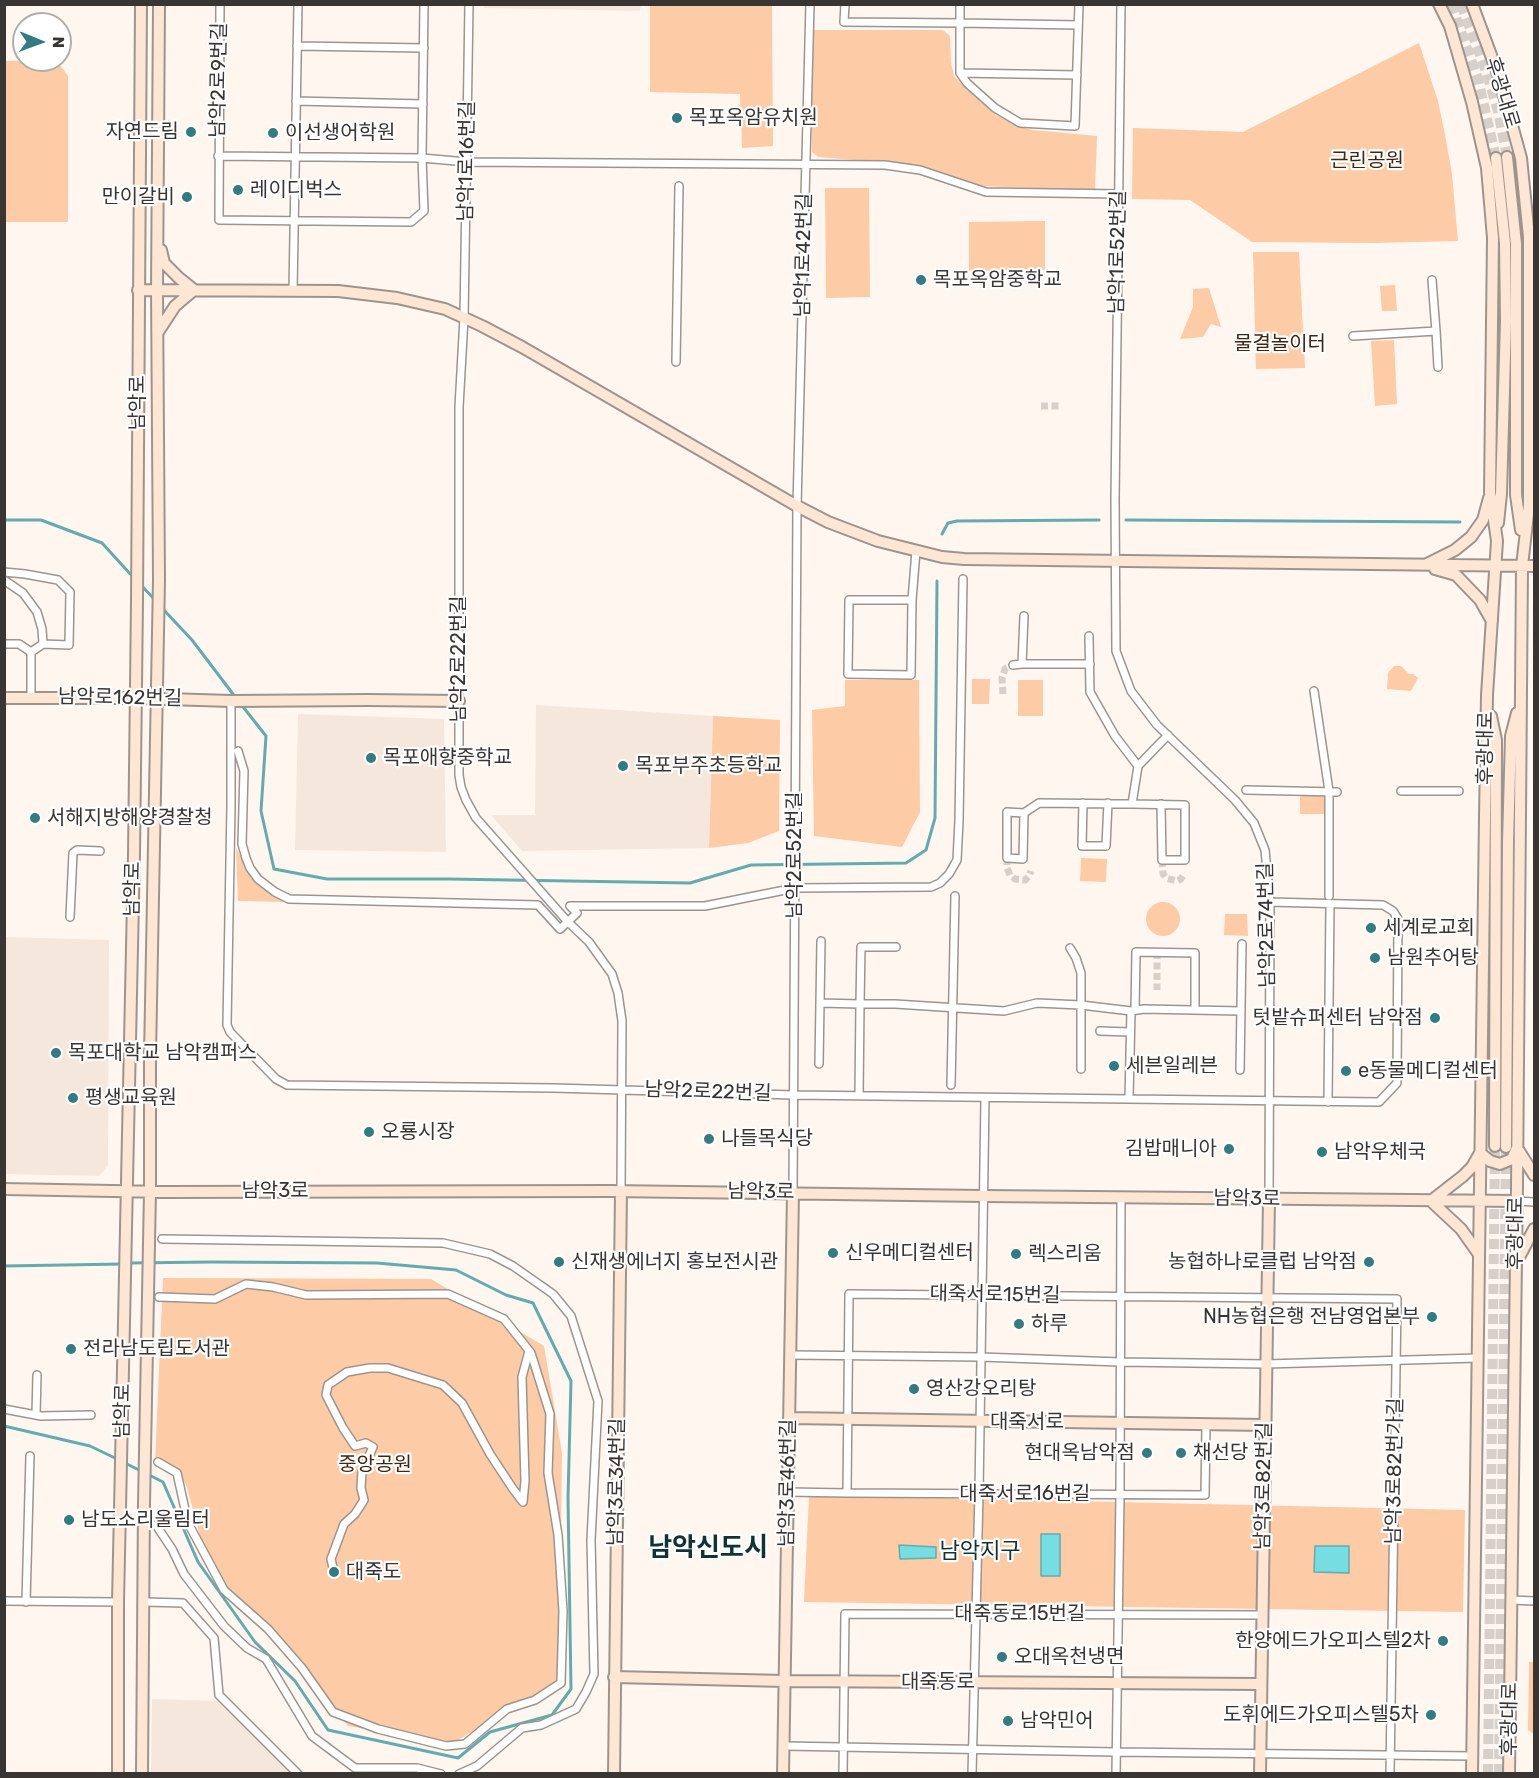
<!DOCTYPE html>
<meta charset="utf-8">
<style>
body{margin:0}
#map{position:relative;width:1539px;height:1778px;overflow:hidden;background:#fff6f0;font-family:Rubik,sans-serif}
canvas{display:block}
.frame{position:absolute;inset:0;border:6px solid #383533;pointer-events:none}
.north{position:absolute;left:12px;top:12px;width:60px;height:60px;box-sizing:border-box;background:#fff;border:2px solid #afaead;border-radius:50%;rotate:91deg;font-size:16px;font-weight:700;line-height:24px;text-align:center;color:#383533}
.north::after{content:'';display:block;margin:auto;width:21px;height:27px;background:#327b80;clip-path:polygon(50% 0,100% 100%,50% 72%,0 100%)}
</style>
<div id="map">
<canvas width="1539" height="1778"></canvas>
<div class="frame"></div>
<div class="north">N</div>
</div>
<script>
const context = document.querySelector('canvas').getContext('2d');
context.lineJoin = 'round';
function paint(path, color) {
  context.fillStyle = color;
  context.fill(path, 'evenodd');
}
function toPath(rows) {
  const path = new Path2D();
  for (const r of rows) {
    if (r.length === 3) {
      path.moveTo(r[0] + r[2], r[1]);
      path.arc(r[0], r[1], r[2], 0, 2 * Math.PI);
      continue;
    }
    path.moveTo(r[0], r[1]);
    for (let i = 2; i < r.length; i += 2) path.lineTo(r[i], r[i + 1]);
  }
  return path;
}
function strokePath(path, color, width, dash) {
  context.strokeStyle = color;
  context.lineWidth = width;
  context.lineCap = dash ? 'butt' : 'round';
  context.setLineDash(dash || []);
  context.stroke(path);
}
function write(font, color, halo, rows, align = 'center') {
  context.font = font + ' Rubik,"Noto Sans KR",sans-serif';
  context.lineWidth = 4.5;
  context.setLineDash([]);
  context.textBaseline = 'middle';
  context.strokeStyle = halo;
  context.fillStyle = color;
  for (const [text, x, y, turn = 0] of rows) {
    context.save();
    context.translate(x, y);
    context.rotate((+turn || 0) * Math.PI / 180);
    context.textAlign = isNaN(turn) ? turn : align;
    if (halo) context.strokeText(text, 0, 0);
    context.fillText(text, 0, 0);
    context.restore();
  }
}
const built = toPath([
 [484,5,641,4,641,5,640,11,484,8],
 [536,705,713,716,709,848,522,851,491,815,535,815],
 [298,714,444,719,446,852,295,850],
 [5,937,109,940,108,1165,99,1176,5,1174],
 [152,1699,217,1701,294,1773,151,1774]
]);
const green = toPath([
 [650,5,772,5,773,146,742,148,740,94,650,92],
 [812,30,943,30,950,36,951,62,954,76,973,95,996,115,1017,126,1033,130,1097,136,1095,190,976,186,920,166,904,164,818,157,812,152],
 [1419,43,1438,101,1445,135,1452,174,1458,241,1371,243,1252,242,1190,200,1132,199,1133,128,1243,132],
 [56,60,68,76,68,222,5,222,5,61],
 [825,188,869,188,870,297,826,298],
 [1045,221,1045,270,969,271,969,222],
 [1253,252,1299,252,1305,368,1256,369],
 [1395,285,1397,311,1382,311,1380,286],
 [1209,288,1221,327,1211,324,1203,337,1180,339,1193,307,1193,289],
 [1394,340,1397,404,1375,406,1371,341],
 [1394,666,1401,666,1409,674,1413,674,1418,678,1411,691,1387,689,1388,673],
 [972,679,990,679,989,704,972,704],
 [845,680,919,680,920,812,902,847,814,836,812,710,845,706],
 [1018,680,1043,680,1043,716,1018,716],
 [713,716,780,720,779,831,748,843,709,848],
 [1305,793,1320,793,1325,797,1325,814,1300,814,1300,797],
 [236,848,253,878,267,890,289,902,238,901],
 [1081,858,1107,859,1106,882,1080,881],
 [1163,919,17],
 [1225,914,1247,914,1248,936,1224,935],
 [163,1278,431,1279,544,1346,562,1453,559,1681,451,1744,348,1726,284,1640,209,1569,186,1484,155,1463],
 [809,1495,1465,1510,1463,1612,804,1602],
 [1529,1662,1534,1662,1534,1734,1528,1730]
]);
const water = toPath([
 [1041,1534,1060,1534,1060,1576,1041,1576,1041,1534],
 [899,1545,936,1547,936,1558,900,1559,899,1545],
 [1315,1546,1349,1546,1349,1573,1314,1572,1315,1546]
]);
const stream = toPath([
 [4,520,41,520,102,543,133,577],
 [1126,520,1460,522],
 [942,534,948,523,957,521,1099,520],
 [140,584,156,601],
 [162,608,192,640,236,698],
 [240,703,266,736,261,811,274,869,327,879,449,879,690,883,751,865,906,863,926,850,935,818,937,581],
 [129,1263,211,1262,377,1263,456,1270,506,1295,533,1303,571,1381,568,1498,571,1689,552,1715,490,1732,458,1758,328,1730,295,1681,255,1642,198,1562,163,1482,147,1474],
 [4,1266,123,1264],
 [4,1426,90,1446,117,1459],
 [123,1462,141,1471]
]);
const streetTunnel = toPath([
 [1041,406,1060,406],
 [1003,694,1002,678,1005,669,1013,665],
 [1007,858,1007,868,1010,875,1015,879,1025,880,1029,876,1031,871],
 [1162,860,1163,874,1166,878,1177,881,1181,879,1184,874],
 [1157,952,1157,990]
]);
const secondaryTunnel = toPath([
 [1451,4,1478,79,1496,158],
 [1461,4,1486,71,1498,111,1507,157],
 [1488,1774,1495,1146],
 [1499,1774,1506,1147]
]);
const street = toPath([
 [220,4,219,220,411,222,424,211,422,158,424,4],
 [469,4,464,318,459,407,459,775,461,787,466,800,476,818,568,922,589,942,612,974,618,993,622,1021,621,1191],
 [845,4,844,22,960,23,960,73,967,83,995,108,1020,123,1075,126,1079,4],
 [960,4,960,23,1078,25],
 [1121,4,1115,500,1116,651,1131,691,1157,725,1235,800,1254,823,1265,850,1270,902,1269,1199],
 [297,46,424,48],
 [960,73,1077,75],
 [296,101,423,104],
 [218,156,422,158,467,162,885,165,920,170,986,192,1119,194],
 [1432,280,1436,331],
 [293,291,298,4],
 [1353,336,1436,331,1438,367],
 [676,362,679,186],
 [4,572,25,574,58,580,70,592,69,645,43,644,31,652,31,697],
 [4,580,23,593,37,612,42,629,43,644],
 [912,600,849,600,848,674,911,675,912,600,916,551],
 [1024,616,1022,664,1090,664],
 [1089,636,1090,692,1115,736,1138,766],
 [4,644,19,644,31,652],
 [1013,665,1022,664],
 [1314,691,1329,791,1329,896],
 [231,701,231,806,227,1025,230,1032,276,1079,287,1085,554,1088,794,1095,1379,1102,1397,1083,1398,919,1393,911,1383,905,1270,902],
 [238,751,244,771,242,844,246,858,250,868,258,879,275,892,289,899,538,905,560,929,577,913,570,906,705,906,795,888,931,887,940,883,949,874,957,860,959,821,963,579],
 [1246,790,1337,792],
 [1401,791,1459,791],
 [1083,803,1082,846,1106,846,1108,803],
 [1132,804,1185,805,1185,860,1162,860,1161,804],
 [1024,813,1023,859,1007,858,1007,812,1024,813,1039,803,1132,804,1138,766,1168,735],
 [70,917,73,853,77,850,100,851],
 [821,941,820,1003,860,1004,861,947,896,947],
 [1070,948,1076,958,1081,973,1081,1069],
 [1135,1010,1136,952,1195,953,1195,1009],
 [1100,1031,1130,1032],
 [819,1064,820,1003],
 [1240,1070,1242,944],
 [951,1085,955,896],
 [859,1096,860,1004,895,1004,1004,1011,1037,1003,1081,1005,1131,1011,1144,1009,1241,1011],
 [1129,1099,1131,1011],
 [1328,1102,1330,904],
 [793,1193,797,506,810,4],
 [1517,1201,1534,1202],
 [162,1239,443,1243,490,1254,513,1266,553,1294,571,1316,598,1401,591,1540,594,1674,586,1692,576,1709,541,1725,522,1728,477,1766,459,1774],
 [791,1355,981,1357,1120,1362,1266,1364,1478,1358],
 [4,1409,41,1416,91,1415],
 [36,1415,37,1375],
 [1206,1425,1205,1495,847,1493,849,1294,1397,1299,1390,1774],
 [158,1462,177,1473,188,1523,224,1590,268,1629,302,1668,333,1712,378,1729,446,1746,465,1744,507,1709,535,1700,561,1683,563,1611,558,1535,548,1473,550,1414,531,1353,504,1319,448,1294,306,1295,273,1287,246,1284,215,1299,159,1297],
 [788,1492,847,1493],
 [156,1525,172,1549,184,1574,224,1626,247,1648,266,1659,312,1736,355,1768,417,1768,441,1774],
 [334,1572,331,1559,344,1524,355,1514,364,1500,361,1488,362,1471,373,1447,366,1443,355,1446,343,1428,326,1395,328,1385,347,1372,370,1368,388,1368,443,1385,462,1403,490,1454,513,1489,523,1502,525,1481,522,1377,529,1351],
 [1512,1600,1534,1601],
 [4,1601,118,1602],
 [26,1602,30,1456],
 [145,1602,183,1603,214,1638,219,1695,298,1774],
 [784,1746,1116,1752,1472,1756],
 [843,1774,845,1614,1262,1615],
 [972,1774,979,1493,985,1098],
 [1116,1774,1120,1495,1121,1197]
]);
const secondary = toPath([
 [1439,4,1450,26,1472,102,1487,168,1493,238,1490,492,1497,541,1487,695,1485,817,1472,1774],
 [1472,4,1498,74,1521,158,1529,237,1529,505,1522,566,1517,1187,1509,1774],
 [1507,157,1516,244,1516,495,1521,530],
 [1496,158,1505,243,1506,321,1501,494,1498,523],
 [138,290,338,291,397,298,445,309,482,326,522,347,797,506,828,522,878,541,942,557,964,559,1534,566],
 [158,332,175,306,194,290,179,278,164,263,161,250],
 [1427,564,1455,550,1471,537,1483,520,1489,498],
 [1435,569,1456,575,1480,600,1492,621],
 [4,698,135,698,231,701,368,700,459,701],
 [1491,716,1496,740,1495,1146],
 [1506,1147,1508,842,1511,736,1517,713],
 [1519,1151,1534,1175],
 [4,1189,167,1192,610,1191,984,1196,1517,1201],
 [1478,1253,1461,1229,1431,1201,1463,1176,1472,1167,1480,1153,1490,1161,1500,1164,1512,1159,1517,1148],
 [1517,1261,1534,1229],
 [789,1418,1265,1425],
 [614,1677,785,1681,1261,1684],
 [118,1774,118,1602,134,854,137,601,141,4],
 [142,1774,144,1504,150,1191,150,1056,159,580,157,289,159,4],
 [614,1774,621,1191],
 [783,1774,793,1193],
 [1260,1774,1269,1199]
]);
const markers = [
 [677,118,6,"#327b80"],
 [191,132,6,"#327b80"],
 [273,133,6,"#327b80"],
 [238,190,6,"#327b80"],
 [187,197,6,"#327b80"],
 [921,280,6,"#327b80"],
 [371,758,6,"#327b80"],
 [623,766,6,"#327b80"],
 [35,818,6,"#327b80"],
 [1371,928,6,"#327b80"],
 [1375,958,6,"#327b80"],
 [1435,1018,6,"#327b80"],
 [56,1053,6,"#327b80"],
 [1114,1066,6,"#327b80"],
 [1346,1071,6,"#327b80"],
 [73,1098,6,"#327b80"],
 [369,1132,6,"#327b80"],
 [709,1139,6,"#327b80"],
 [1229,1149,6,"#327b80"],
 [1322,1152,6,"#327b80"],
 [833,1253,6,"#327b80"],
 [1016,1254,6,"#327b80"],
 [559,1262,6,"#327b80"],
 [1369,1262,6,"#327b80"],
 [1432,1317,6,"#327b80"],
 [1019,1324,6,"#327b80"],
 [71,1349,6,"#327b80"],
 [914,1389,6,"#327b80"],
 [1147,1453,6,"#327b80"],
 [1181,1453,6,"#327b80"],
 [69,1520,6,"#327b80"],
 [334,1572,6,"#327b80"],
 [1443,1641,6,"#327b80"],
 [1002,1657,6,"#327b80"],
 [1431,1715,6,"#327b80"],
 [1008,1721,6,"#327b80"]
];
const streetNames = [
 ["남악2로9번길",219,80,-89],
 ["후광대로",1502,93,73],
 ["남악1로16번길",467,161,-89],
 ["남악1로52번길",1118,252,-89],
 ["남악1로42번길",804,255,-89],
 ["남악로",138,403,-90],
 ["남악2로22번길",459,659,-90],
 ["남악로162번길",120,698,1],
 ["후광대로",1486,748,-89],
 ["남악2로52번길",795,855,-90],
 ["남악로",133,889,-89],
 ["남악2로74번길",1267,925,-91],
 ["남악2로22번길",708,1092,2],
 ["남악3로",275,1191],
 ["남악3로",761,1192,1],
 ["남악3로",1247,1199,1],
 ["후광대로",1516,1233,-89],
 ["대죽서로15번길",995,1295,1],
 ["남악로",123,1411,-89],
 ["대죽서로",1027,1422],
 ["남악3로82번가길",1395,1471,-89],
 ["남악3로34번길",617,1482,-89],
 ["남악3로46번길",788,1483,-89],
 ["남악3로82번길",1264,1486,-89],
 ["대죽서로16번길",1025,1494],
 ["대죽동로15번길",1020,1614],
 ["대죽동로",938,1682],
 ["후광대로",1510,1719,-89]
];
const poiNames = [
 ["목포옥암유치원",689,118],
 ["자연드림",179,132,"right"],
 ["이선생어학원",285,133],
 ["레이디벅스",250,190],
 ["만이갈비",175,197,"right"],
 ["목포옥암중학교",933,280],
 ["목포애향중학교",383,758],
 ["목포부주초등학교",635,766],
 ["서해지방해양경찰청",47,818],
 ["세계로교회",1383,928],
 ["남원추어탕",1387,958],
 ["텃밭슈퍼센터 남악점",1423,1018,"right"],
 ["목포대학교 남악캠퍼스",68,1053],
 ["세븐일레븐",1126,1066],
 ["e동물메디컬센터",1358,1071],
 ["평생교육원",85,1098],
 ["오룡시장",381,1132],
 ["나들목식당",721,1139],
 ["김밥매니아",1217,1149,"right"],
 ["남악우체국",1334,1152],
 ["신우메디컬센터",845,1253],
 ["렉스리움",1028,1254],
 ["신재생에너지 홍보전시관",571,1262],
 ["농협하나로클럽 남악점",1357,1262,"right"],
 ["NH농협은행 전남영업본부",1420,1317,"right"],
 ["하루",1031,1324],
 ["전라남도립도서관",83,1349],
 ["영산강오리탕",926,1389],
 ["현대옥남악점",1135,1453,"right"],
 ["채선당",1193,1453],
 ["남도소리울림터",81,1520],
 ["대죽도",346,1572],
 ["한양에드가오피스텔2차",1431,1641,"right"],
 ["오대옥천냉면",1014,1657],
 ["도휘에드가오피스텔5차",1419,1715,"right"],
 ["남악민어",1020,1721]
];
const parkNames = [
 ["근린공원",1367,161],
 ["물결놀이터",1280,344],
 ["중앙공원",375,1465]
];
const quarterNames = [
 ["남악지구",980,1552]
];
const districtNames = [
 ["남악신도시",708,1548]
];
paint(built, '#f6e7dd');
paint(green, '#fdcba5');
paint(water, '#76dde3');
strokePath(water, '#63abae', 1.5);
strokePath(stream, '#63abae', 3);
strokePath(streetTunnel, '#d7cfca', 7, [7, 3.5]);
strokePath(secondaryTunnel, '#d7cfca', 10, [10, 5]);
strokePath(street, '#9c958f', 10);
strokePath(secondary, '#9c958f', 14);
strokePath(street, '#fff', 7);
strokePath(secondary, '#fde6d3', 10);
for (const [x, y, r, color] of markers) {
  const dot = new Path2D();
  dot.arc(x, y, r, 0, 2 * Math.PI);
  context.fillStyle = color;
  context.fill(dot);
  strokePath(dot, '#fff', 2);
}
write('20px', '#383533', '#fff', streetNames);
write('20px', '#383533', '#fff', poiNames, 'left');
write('20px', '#412712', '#fff', parkNames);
write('22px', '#103335', '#fff', quarterNames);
write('bold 26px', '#103335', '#fff', districtNames);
</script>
